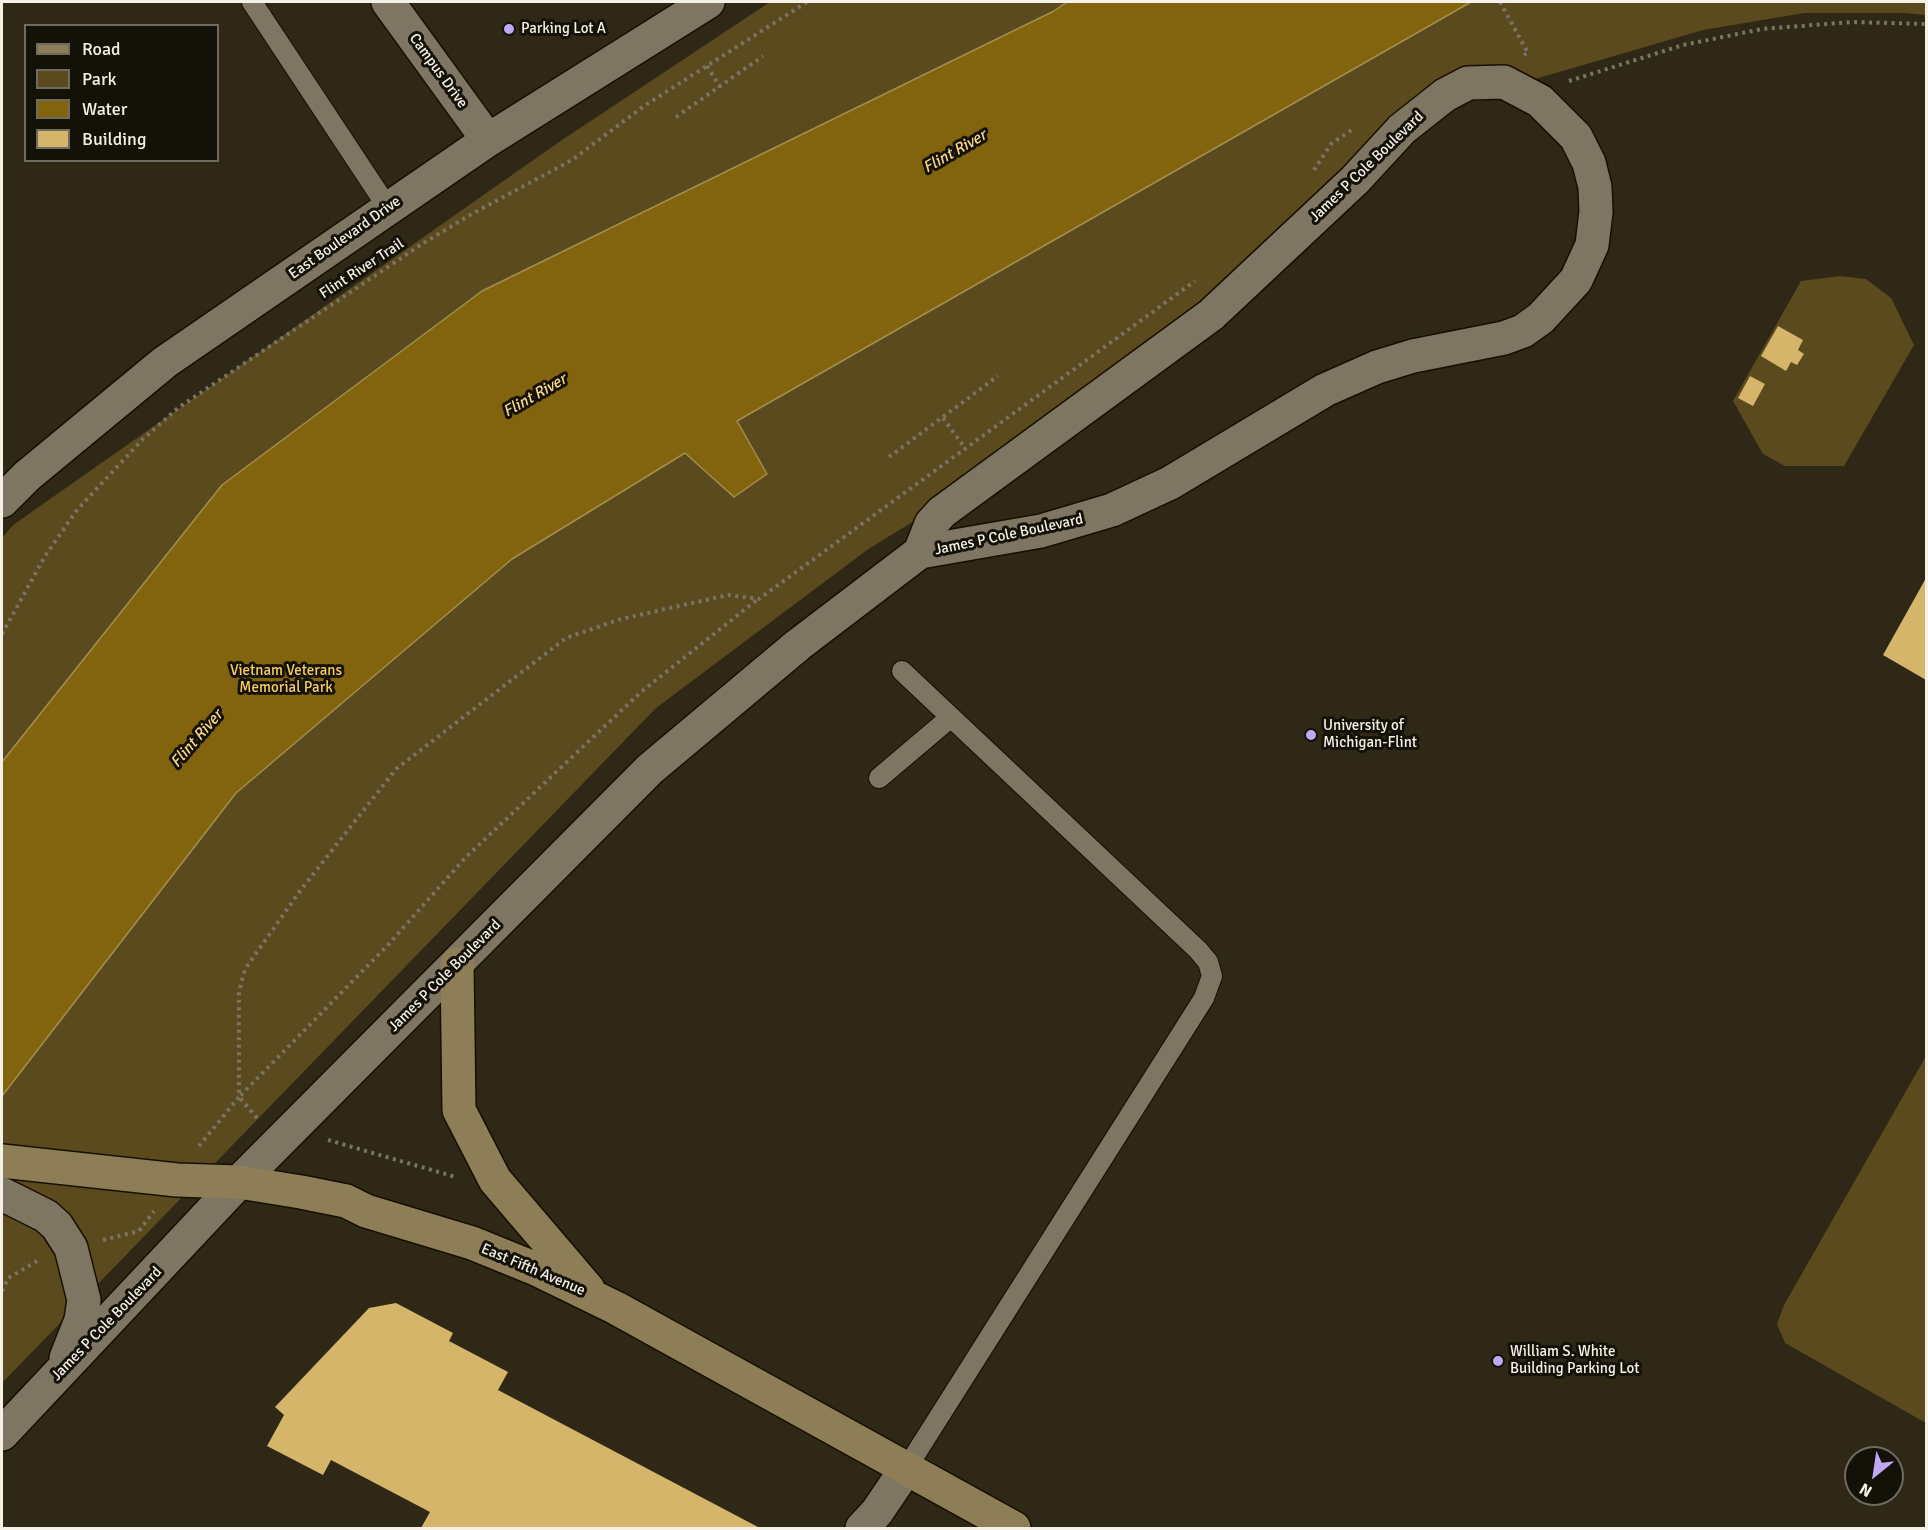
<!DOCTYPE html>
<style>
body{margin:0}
#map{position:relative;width:1928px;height:1530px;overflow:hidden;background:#2f2816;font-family:Signika,sans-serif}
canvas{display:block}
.frame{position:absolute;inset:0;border:3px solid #f6f1e6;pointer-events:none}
.legend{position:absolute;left:24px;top:24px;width:195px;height:138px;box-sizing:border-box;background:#141109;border:2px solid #6e6b61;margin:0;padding:8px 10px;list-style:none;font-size:18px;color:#f6f1e6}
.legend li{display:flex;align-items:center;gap:12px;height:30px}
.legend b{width:30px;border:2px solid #6e6b61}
.north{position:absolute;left:1844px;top:1446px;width:60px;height:60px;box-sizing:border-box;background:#141109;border:2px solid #6e6b61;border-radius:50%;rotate:210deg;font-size:16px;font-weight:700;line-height:24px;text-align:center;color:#f6f1e6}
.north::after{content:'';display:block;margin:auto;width:21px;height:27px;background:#c0a8f4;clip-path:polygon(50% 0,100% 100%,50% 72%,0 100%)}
</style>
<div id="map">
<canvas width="1928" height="1530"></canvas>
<div class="frame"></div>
<ul class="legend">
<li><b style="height:8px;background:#8d7e58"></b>Road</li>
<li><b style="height:16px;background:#5b4a1e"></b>Park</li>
<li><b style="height:16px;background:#81640d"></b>Water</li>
<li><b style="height:16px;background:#d4b569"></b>Building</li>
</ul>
<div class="north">N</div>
</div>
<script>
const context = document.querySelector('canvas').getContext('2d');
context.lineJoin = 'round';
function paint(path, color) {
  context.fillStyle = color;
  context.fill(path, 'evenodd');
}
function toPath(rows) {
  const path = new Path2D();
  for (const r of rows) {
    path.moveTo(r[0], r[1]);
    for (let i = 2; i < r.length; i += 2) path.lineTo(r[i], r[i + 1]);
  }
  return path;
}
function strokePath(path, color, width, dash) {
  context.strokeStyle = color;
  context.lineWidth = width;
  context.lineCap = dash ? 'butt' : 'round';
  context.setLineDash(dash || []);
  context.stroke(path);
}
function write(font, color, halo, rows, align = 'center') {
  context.font = font + ' Signika,sans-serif';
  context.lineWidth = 6;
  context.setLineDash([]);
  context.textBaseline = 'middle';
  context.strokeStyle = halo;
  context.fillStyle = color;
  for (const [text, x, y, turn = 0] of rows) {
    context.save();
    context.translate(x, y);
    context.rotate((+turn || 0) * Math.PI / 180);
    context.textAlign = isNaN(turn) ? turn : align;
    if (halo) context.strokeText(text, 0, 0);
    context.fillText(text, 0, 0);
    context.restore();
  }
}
const green = toPath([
 [770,2,1926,2,1926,15,1905,13,1804,13,1703,30,1477,96,1424,129,1164,366,867,550,656,708,2,1383,2,538,13,525,559,142],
 [1840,276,1866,279,1891,298,1914,345,1844,466,1785,466,1763,454,1733,401,1801,281],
 [1926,1056,1926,1423,1785,1343,1777,1324,1784,1305]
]);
const water = toPath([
 [1067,2,1471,2,737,421,767,474,734,497,685,453,512,559,236,793,2,1096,2,762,222,485,482,291,1054,11,1067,2]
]);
const building = toPath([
 [1778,326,1803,340,1798,350,1804,354,1797,365,1791,362,1786,371,1761,356],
 [1750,376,1765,384,1753,406,1738,398],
 [1926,578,1926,680,1883,655],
 [396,1303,453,1333,449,1341,508,1372,498,1390,758,1527,421,1528,430,1512,331,1460,323,1475,267,1446,284,1415,275,1407,369,1308]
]);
const path = toPath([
 [1500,2,1528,53,1524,55],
 [707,66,720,87],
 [1569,81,1683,45,1762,29,1852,22,1926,24],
 [676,117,763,56],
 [1314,170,1331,144,1353,129],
 [943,418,965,448],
 [889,457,998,376],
 [2,634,45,556,77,510,143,439,178,408,422,244,470,215,572,160,644,106,807,2],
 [257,1118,239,1097,387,946,466,857,641,692,758,599],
 [328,1140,456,1177],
 [199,1146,239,1097,239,992,245,969,300,891,396,769,566,638,621,619,728,595,759,599,1195,281],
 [103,1240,139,1231,154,1211],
 [2,1291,8,1278,39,1260]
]);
const service = toPath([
 [252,2,388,208],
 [902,671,1198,950,1208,962,1212,976,1204,998,906,1469],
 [879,778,951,717]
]);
const minor = toPath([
 [388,2,488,140],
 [2,501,27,476,165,362,488,140,708,2],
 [239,1182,650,769,798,645,920,552,1041,531,1112,510,1170,483,1325,390,1377,367,1413,356,1504,338,1523,331,1541,318,1576,280,1592,245,1596,212,1595,187,1589,163,1576,137,1540,101,1504,82,1468,83,1445,95,1402,129,1355,180,1211,315,942,512,931,524,920,552],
 [862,1528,877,1512,906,1469]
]);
const tertiary = toPath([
 [2,1194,46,1216,57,1226,71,1248,84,1300,81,1320,66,1358],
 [2,1434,239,1182]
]);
const secondary = toPath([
 [457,964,459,1110,495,1180,588,1289],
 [2,1161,177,1180,239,1182,301,1192,346,1201,366,1211,472,1243,536,1269,616,1308,1014,1528]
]);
const markers = [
 [509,29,6,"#c0a8f4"],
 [1311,735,6,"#c0a8f4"],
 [1498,1361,6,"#c0a8f4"]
];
const poiNames = [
 ["Parking Lot A",521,29],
 ["University of",1323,726],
 ["Michigan-Flint",1323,743],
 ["William S. White",1510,1352],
 ["Building Parking Lot",1510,1369]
];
const streetNames = [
 ["Campus Drive",438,71,54],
 ["James P Cole Boulevard",1367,167,-44],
 ["East Boulevard Drive",345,238,-35],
 ["Flint River Trail",362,269,-33],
 ["James P Cole Boulevard",1009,535,-12],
 ["James P Cole Boulevard",445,976,-45],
 ["East Fifth Avenue",533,1270,23],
 ["James P Cole Boulevard",107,1324,-46]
];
const parkNames = [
 ["Vietnam Veterans",286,671],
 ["Memorial Park",286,688]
];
const waterNames = [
 ["Flint River",955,152,-30],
 ["Flint River",535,396,-30],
 ["Flint River",197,739,-49]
];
paint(green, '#5b4a1e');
paint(water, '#81640d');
strokePath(water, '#a48e4e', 1.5);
paint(building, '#d4b569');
strokePath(service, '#171002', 22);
strokePath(minor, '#171002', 36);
strokePath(tertiary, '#171002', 36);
strokePath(secondary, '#171002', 36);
strokePath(path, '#7a7465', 4, [3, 4.5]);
strokePath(service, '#7e7662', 20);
strokePath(minor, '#7e7662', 33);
strokePath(tertiary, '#7e7662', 33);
strokePath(secondary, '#8d7e58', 33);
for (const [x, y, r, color] of markers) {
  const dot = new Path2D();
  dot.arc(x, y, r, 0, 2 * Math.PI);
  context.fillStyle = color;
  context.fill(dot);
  strokePath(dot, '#141109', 2);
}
write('15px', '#f6f1e6', '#141109', poiNames, 'left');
write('15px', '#f6f1e6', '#141109', streetNames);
write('15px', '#f7ce64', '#141109', parkNames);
write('italic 16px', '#fad989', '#141109', waterNames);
</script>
